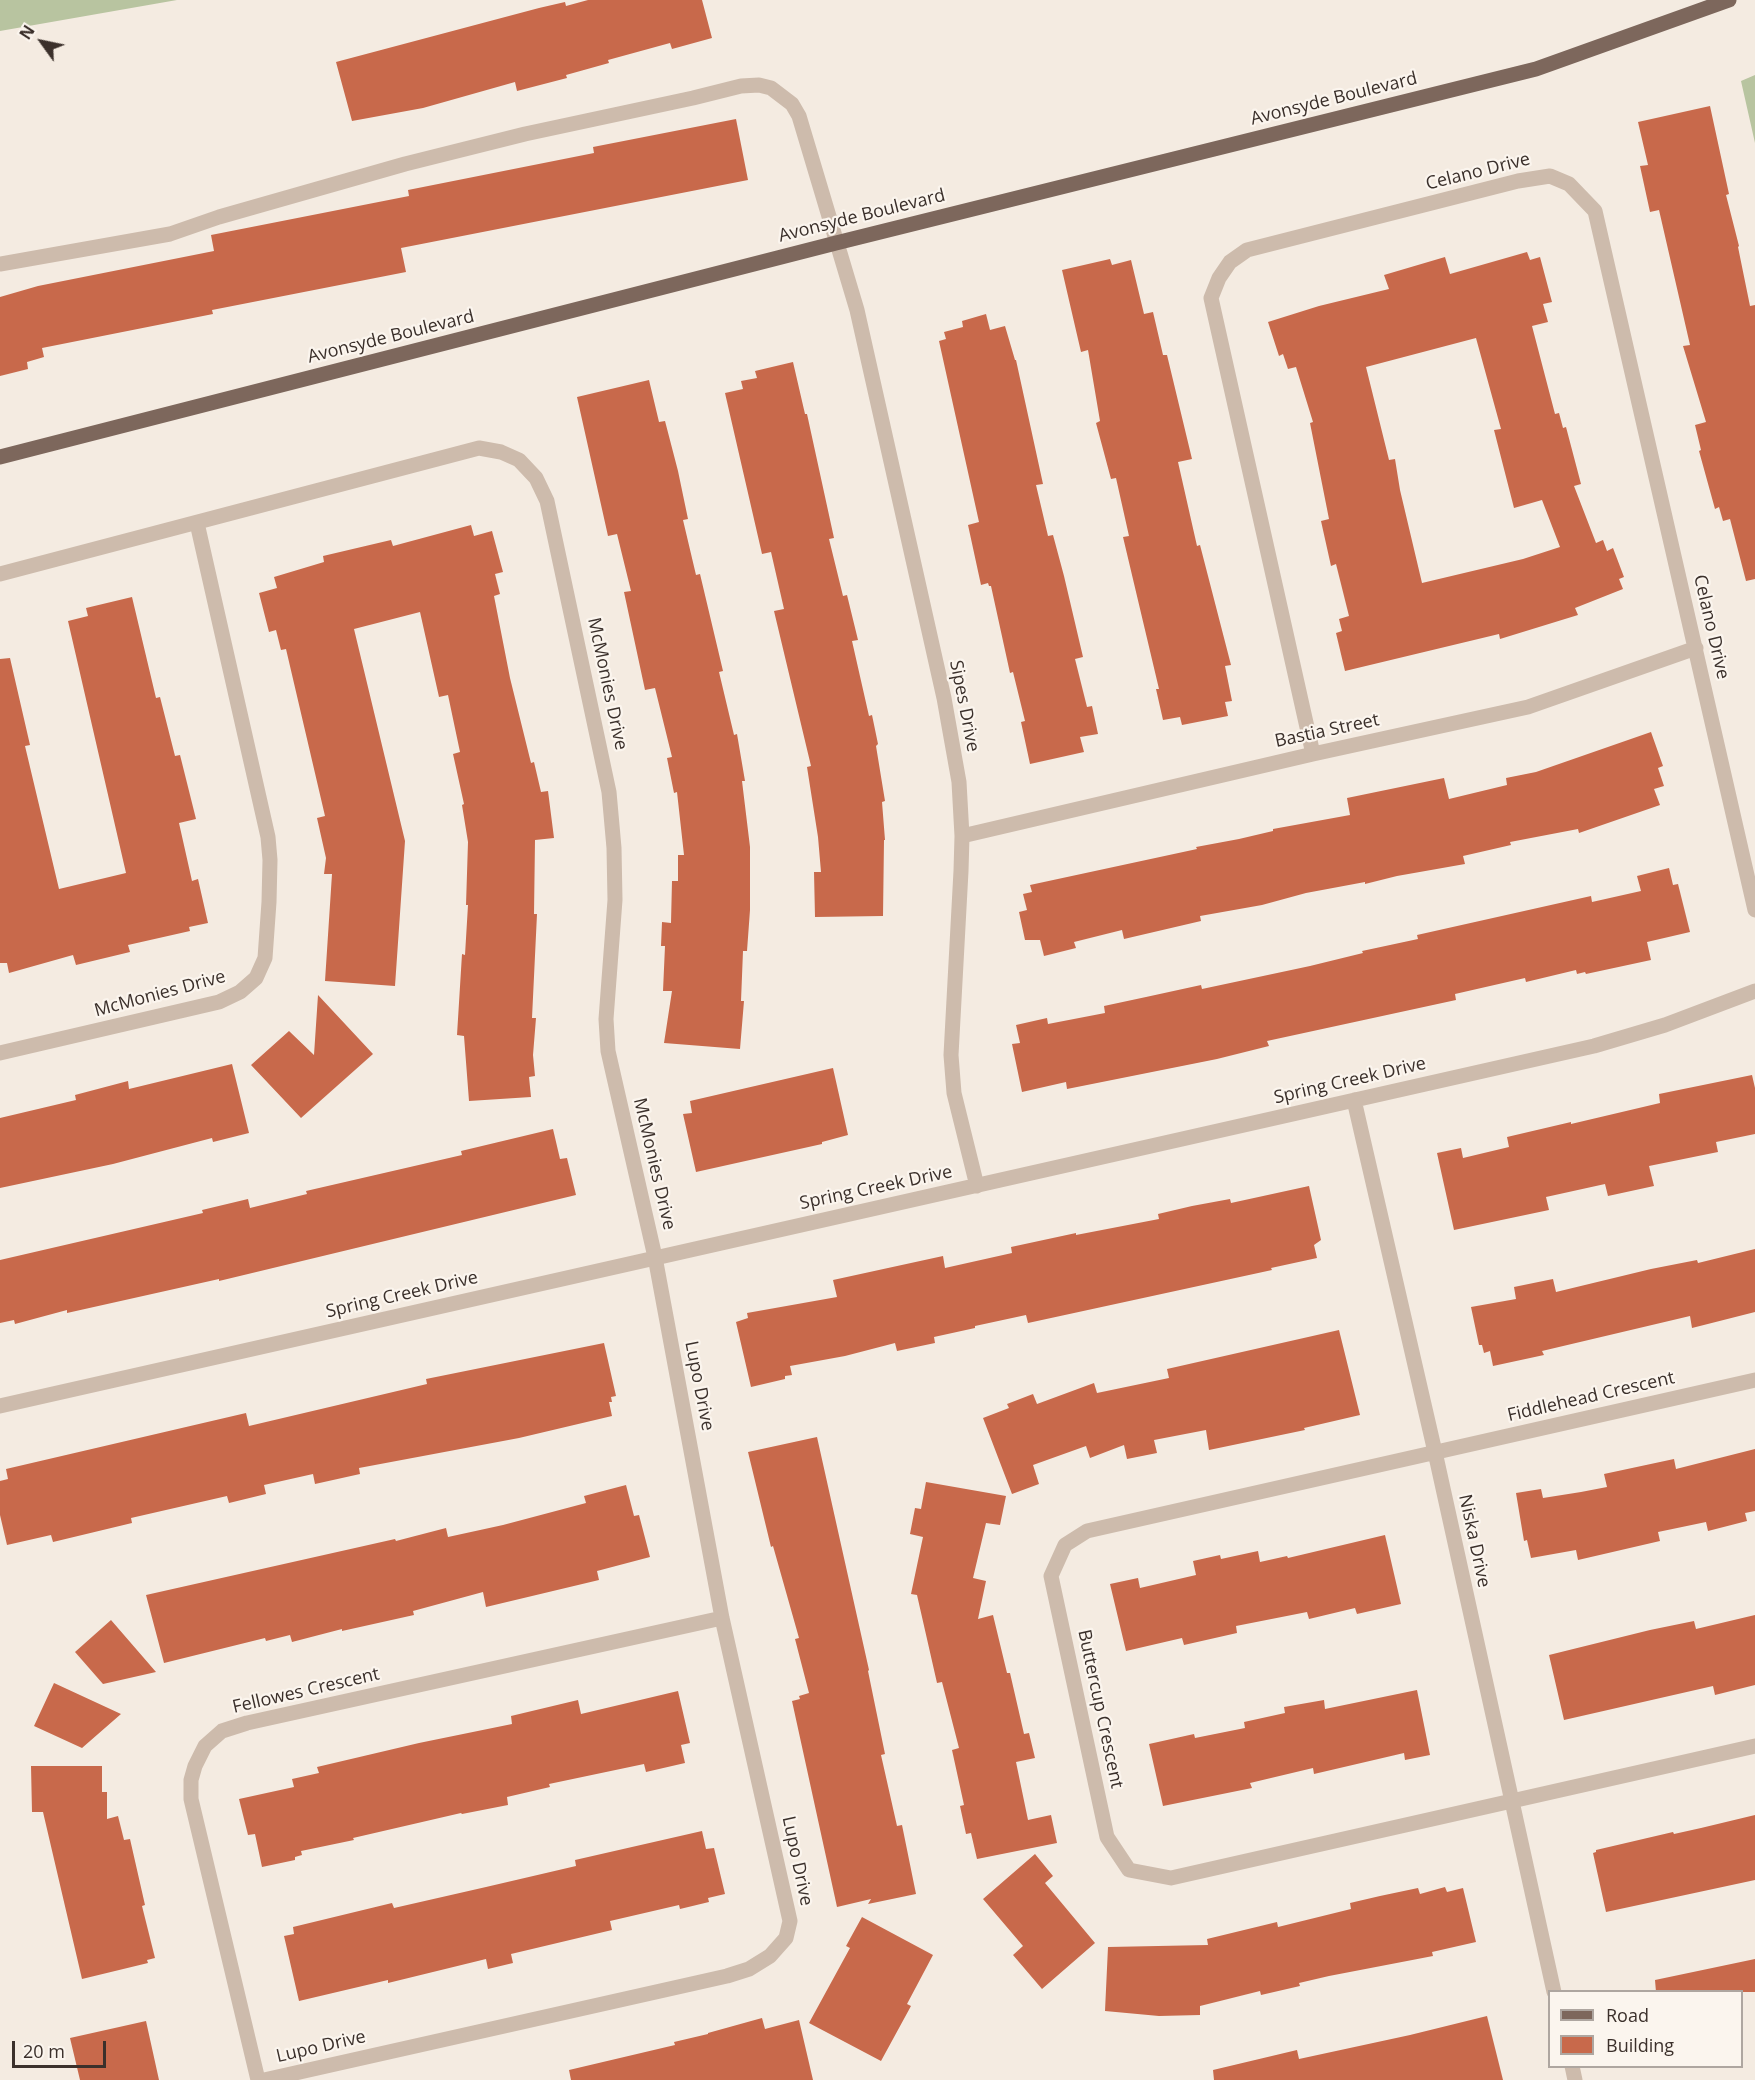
<!DOCTYPE html>
<style>
body{margin:0}
#map{position:relative;width:1755px;height:2080px;overflow:hidden;background:#f4ebe1;font-family:"Open Sans",sans-serif}
canvas{display:block}
.legend{position:absolute;left:1548px;top:1990px;width:195px;height:78px;box-sizing:border-box;background:#fbf5ee;border:2px solid #aea6a0;margin:0;padding:8px 10px;list-style:none;font-size:18px;color:#3b302b}
.legend li{display:flex;align-items:center;gap:12px;height:30px}
.legend b{width:30px;border:2px solid #aea6a0}
.north{position:absolute;left:12px;top:12px;width:60px;height:60px;-webkit-text-stroke:4px #fbf5ee;paint-order:stroke;rotate:303deg;font-size:16px;font-weight:700;line-height:24px;text-align:center;color:#3b302b}
.north::after{content:'';display:block;margin:auto;width:21px;height:27px;background:#3b302b;clip-path:polygon(50% 0,100% 100%,50% 72%,0 100%)}
.scale{position:absolute;left:12px;top:2041px;width:94px;height:27px;box-sizing:border-box;border:3px solid #3b302b;border-top:0;padding-left:8px;font-size:18px;line-height:21px;white-space:nowrap;color:#3b302b;-webkit-text-stroke:4px #fbf5ee;paint-order:stroke}
</style>
<div id="map">
<canvas width="1755" height="2080"></canvas>
<ul class="legend">
<li><b style="height:8px;background:#7d675c"></b>Road</li>
<li><b style="height:16px;background:#c8694b"></b>Building</li>
</ul>
<div class="north">N</div>
<div class="scale">20 m</div>
</div>
<script>
const context = document.querySelector('canvas').getContext('2d');
context.lineJoin = 'round';
function paint(path, color) {
  context.fillStyle = color;
  context.fill(path, 'evenodd');
}
function toPath(rows) {
  const path = new Path2D();
  for (const r of rows) {
    path.moveTo(r[0], r[1]);
    for (let i = 2; i < r.length; i += 2) path.lineTo(r[i], r[i + 1]);
  }
  return path;
}
function strokePath(path, color, width, dash) {
  context.strokeStyle = color;
  context.lineWidth = width;
  context.lineCap = dash ? 'butt' : 'round';
  context.setLineDash(dash || []);
  context.stroke(path);
}
function write(font, color, halo, rows, align = 'center') {
  context.font = font + ' "Open Sans",sans-serif';
  context.lineWidth = 4.5;
  context.setLineDash([]);
  context.textBaseline = 'middle';
  context.strokeStyle = halo;
  context.fillStyle = color;
  for (const [text, x, y, turn = 0] of rows) {
    context.save();
    context.translate(x, y);
    context.rotate((+turn || 0) * Math.PI / 180);
    context.textAlign = isNaN(turn) ? turn : align;
    if (halo) context.strokeText(text, 0, 0);
    context.fillText(text, 0, 0);
    context.restore();
  }
}
const green = toPath([
 [0,0,177,0,0,31],
 [1755,75,1755,143,1741,81]
]);
const building = toPath([
 [588,0,702,0,712,38,672,49,670,43,608,60,609,63,566,75,567,78,517,91,515,82,423,108,352,121,336,62,539,8,565,2,566,6],
 [1710,106,1729,194,1726,195,1739,246,1738,247,1750,306,1755,305,1755,579,1746,581,1730,519,1723,521,1719,507,1715,509,1699,451,1701,450,1695,425,1706,422,1683,346,1690,345,1659,210,1650,212,1640,166,1648,165,1638,122],
 [736,119,748,180,401,248,406,272,212,310,213,314,42,348,44,357,27,362,28,369,0,376,0,297,38,286,214,251,211,235,409,196,408,190,594,153,593,147],
 [1527,252,1530,260,1540,257,1552,302,1543,304,1548,322,1532,326,1555,414,1559,413,1563,428,1566,427,1581,484,1574,486,1596,543,1603,540,1607,551,1613,548,1624,577,1619,579,1623,589,1575,608,1578,615,1500,639,1499,634,1345,671,1336,633,1342,631,1339,619,1349,616,1336,564,1331,566,1321,521,1329,519,1310,423,1313,422,1296,367,1288,369,1283,354,1279,356,1268,322,1319,306,1389,289,1384,275,1445,257,1450,274],
 [1476,338,1501,429,1494,430,1514,508,1542,500,1560,547,1523,559,1422,583,1400,490,1395,459,1389,460,1366,367],
 [1110,259,1112,265,1131,260,1144,314,1153,312,1163,355,1167,355,1192,459,1178,462,1197,546,1200,545,1231,665,1225,666,1232,701,1225,702,1228,716,1182,725,1180,717,1163,720,1156,689,1159,689,1123,537,1129,536,1116,478,1111,479,1096,423,1100,421,1088,350,1081,352,1062,270],
 [986,314,990,330,1005,326,1015,360,1016,360,1043,484,1036,485,1048,536,1053,535,1064,576,1083,657,1075,659,1087,707,1092,706,1098,734,1080,737,1084,752,1030,764,1021,722,1025,721,1013,672,1010,673,991,586,989,586,988,583,981,585,968,525,979,522,939,341,946,339,944,332,963,327,962,321],
 [793,362,805,414,807,414,834,538,829,539,843,596,847,595,858,640,852,641,869,716,872,715,878,744,876,746,885,801,882,802,885,840,884,840,883,916,815,917,814,872,821,872,818,837,807,767,811,766,774,611,784,609,771,552,762,554,725,393,743,389,741,381,757,378,755,371],
 [649,380,659,422,665,421,678,471,688,519,683,520,696,575,700,574,723,671,719,672,734,735,737,734,745,781,742,781,750,847,750,910,747,951,743,951,741,1001,744,1001,740,1049,664,1043,672,991,663,991,665,946,661,946,662,922,671,923,672,881,678,881,678,855,684,855,677,792,674,793,667,758,672,757,655,688,645,690,624,592,631,591,617,534,608,536,577,397],
 [471,525,474,536,492,531,503,572,495,574,500,594,494,596,510,678,531,763,534,762,541,792,548,791,554,838,535,840,534,914,537,914,532,1018,536,1018,533,1055,535,1076,529,1077,531,1097,469,1101,464,1036,457,1035,462,954,465,955,468,905,466,905,468,842,462,805,464,804,453,754,460,752,448,695,439,697,420,612,354,629,405,841,395,986,325,981,332,874,324,874,326,858,317,818,325,816,286,649,281,650,276,630,269,632,259,593,277,588,274,577,324,562,323,556,391,540,393,546],
 [132,597,156,698,160,697,175,756,180,755,196,819,179,823,192,881,198,879,208,923,189,927,190,931,128,945,130,952,76,965,73,955,9,973,7,963,0,963,0,659,10,658,30,745,25,746,59,889,126,873,68,621,88,616,86,608],
 [1651,732,1663,766,1658,768,1664,786,1654,789,1660,805,1579,833,1578,829,1510,842,1511,845,1463,856,1465,864,1397,876,1365,884,1365,882,1306,893,1262,905,1200,916,1201,921,1124,939,1122,930,1074,942,1076,948,1044,956,1040,940,1025,940,1019,912,1027,910,1023,894,1032,892,1030,885,1197,849,1196,847,1239,839,1273,831,1273,829,1350,815,1347,798,1444,778,1449,799,1507,785,1506,778,1536,772],
 [1669,868,1673,885,1678,884,1690,932,1647,942,1651,960,1586,974,1585,972,1577,974,1576,970,1526,982,1525,978,1455,994,1456,1000,1267,1041,1269,1046,1217,1059,1067,1089,1066,1082,1022,1092,1012,1044,1020,1043,1016,1025,1047,1018,1048,1024,1105,1013,1104,1006,1146,997,1201,985,1202,989,1310,966,1363,953,1362,951,1418,939,1417,935,1591,896,1592,902,1641,891,1637,876],
 [318,995,373,1054,301,1118,251,1065,289,1031,314,1055],
 [232,1064,249,1133,213,1142,212,1138,113,1164,0,1188,0,1118,76,1100,75,1095,128,1081,129,1089],
 [833,1068,848,1135,822,1142,822,1144,696,1172,683,1114,692,1113,690,1101],
 [1752,1075,1755,1088,1755,1134,1716,1142,1718,1152,1649,1166,1654,1186,1608,1196,1605,1184,1546,1197,1549,1210,1454,1230,1437,1153,1461,1148,1463,1158,1509,1147,1507,1137,1571,1122,1571,1124,1660,1103,1659,1094],
 [553,1129,560,1159,567,1158,576,1195,219,1281,219,1279,67,1313,67,1310,15,1324,14,1320,0,1323,0,1260,203,1213,202,1210,248,1199,250,1208,307,1194,306,1191,462,1155,461,1151],
 [1309,1186,1321,1240,1314,1245,1317,1258,1271,1268,1272,1270,1028,1323,1026,1315,975,1326,975,1328,934,1337,935,1343,897,1351,895,1343,845,1356,790,1366,792,1375,785,1376,785,1379,751,1387,736,1322,748,1318,747,1313,837,1297,833,1280,943,1256,945,1268,1012,1253,1011,1247,1076,1233,1076,1235,1159,1219,1158,1214,1192,1206,1230,1199,1231,1203],
 [1755,1249,1755,1312,1692,1328,1690,1316,1542,1351,1544,1355,1493,1366,1490,1351,1484,1353,1482,1345,1479,1345,1471,1307,1516,1299,1514,1287,1553,1279,1556,1292,1651,1269,1697,1260,1698,1263],
 [1339,1330,1360,1415,1304,1428,1305,1430,1209,1450,1206,1430,1154,1440,1157,1453,1127,1459,1124,1445,1090,1458,1086,1446,1033,1465,1039,1484,1012,1494,983,1418,1009,1408,1007,1404,1033,1394,1037,1404,1094,1383,1097,1393,1169,1378,1167,1369],
 [604,1343,616,1396,611,1397,612,1402,609,1402,612,1416,519,1438,359,1468,360,1474,315,1484,313,1474,264,1485,266,1494,229,1503,227,1496,131,1518,132,1523,53,1542,51,1535,7,1545,0,1515,0,1481,8,1479,6,1469,246,1413,249,1426,427,1384,426,1379],
 [817,1437,869,1670,868,1671,885,1754,881,1755,897,1826,902,1825,916,1894,868,1904,871,1899,837,1907,792,1701,800,1699,799,1696,809,1693,795,1639,799,1638,773,1546,771,1547,748,1452],
 [1755,1449,1755,1511,1745,1513,1747,1521,1708,1531,1706,1522,1658,1532,1660,1541,1578,1560,1576,1550,1531,1558,1527,1540,1524,1541,1516,1493,1541,1489,1543,1498,1581,1492,1607,1487,1604,1474,1674,1459,1676,1469],
 [926,1482,1006,1496,1000,1525,986,1523,973,1578,986,1581,978,1619,993,1615,1007,1673,1010,1673,1024,1734,1029,1733,1035,1758,1016,1762,1028,1820,1051,1815,1057,1843,977,1859,971,1833,966,1834,960,1806,964,1805,952,1750,959,1748,942,1682,937,1683,917,1595,911,1594,923,1537,910,1534,915,1508,921,1509],
 [626,1485,634,1516,639,1515,650,1557,597,1571,599,1580,486,1607,483,1592,413,1611,414,1615,342,1631,342,1629,292,1642,290,1635,266,1641,265,1638,164,1663,146,1595,395,1539,396,1541,446,1528,448,1537,503,1525,586,1503,584,1496],
 [1385,1535,1401,1604,1357,1614,1355,1608,1309,1619,1307,1612,1236,1626,1237,1633,1184,1645,1182,1638,1126,1651,1110,1584,1138,1578,1140,1588,1196,1575,1193,1561,1220,1555,1221,1559,1258,1551,1260,1562,1287,1556,1288,1558],
 [1755,1615,1755,1685,1715,1695,1713,1686,1564,1720,1549,1655,1650,1630,1694,1621,1696,1629],
 [111,1620,156,1672,103,1684,75,1652],
 [54,1683,121,1714,82,1748,34,1726],
 [1417,1690,1430,1755,1405,1760,1404,1753,1314,1774,1313,1768,1250,1783,1252,1788,1163,1806,1149,1744,1194,1734,1195,1738,1245,1728,1244,1722,1285,1713,1284,1707,1324,1700,1325,1709],
 [678,1691,690,1743,681,1745,685,1763,646,1772,644,1764,549,1784,550,1787,507,1797,508,1805,462,1814,461,1813,353,1838,354,1840,301,1851,302,1855,295,1857,295,1860,262,1867,255,1834,248,1835,239,1799,294,1787,292,1779,319,1773,317,1767,419,1743,512,1724,511,1716,578,1700,581,1714],
 [31,1766,102,1766,102,1792,107,1792,107,1819,118,1816,124,1840,130,1839,145,1905,142,1906,155,1958,147,1960,148,1963,82,1979,43,1812,32,1812],
 [1755,1815,1755,1880,1606,1912,1593,1853,1596,1852,1596,1850,1673,1832,1674,1834,1701,1828],
 [702,1831,706,1849,714,1848,725,1894,708,1898,709,1902,680,1909,679,1905,610,1921,612,1930,511,1954,513,1963,488,1969,486,1959,388,1983,388,1980,299,2001,284,1936,294,1934,293,1927,392,1903,394,1908,486,1887,576,1866,575,1860],
 [1035,1854,1053,1876,1045,1883,1095,1943,1042,1989,1013,1955,1023,1946,983,1899],
 [1445,1887,1447,1892,1463,1888,1476,1942,1432,1952,1433,1956,1329,1976,1299,1983,1300,1986,1261,1995,1260,1991,1200,2006,1200,2015,1159,2016,1105,2011,1108,1947,1208,1945,1207,1939,1277,1922,1278,1927,1351,1909,1350,1903,1380,1896,1418,1888,1420,1894],
 [862,1917,933,1955,907,2004,911,2006,881,2061,809,2023,850,1948,846,1946],
 [1755,1959,1755,1992,1656,1992,1655,1980],
 [1487,2016,1503,2080,1214,2080,1213,2070,1297,2050,1299,2059,1410,2035],
 [762,2018,765,2029,799,2020,813,2080,571,2080,569,2070,675,2045,674,2042,708,2034,708,2033],
 [146,2021,159,2080,80,2080,70,2038]
]);
const minor = toPath([
 [0,264,170,234,219,217,405,164,525,134,693,98,741,86,759,85,771,88,792,104,799,116,857,310,944,698,959,782,962,836,961,871,951,1055,954,1093,977,1186],
 [0,574,479,448,501,452,519,460,536,478,547,501,609,792,614,848,615,900,606,1019,608,1051,655,1257,722,1618,790,1921,786,1938,770,1956,749,1969,727,1976,264,2080],
 [1313,754,1211,298,1219,278,1230,262,1247,250,1518,181,1550,176,1569,184,1595,211,1755,910],
 [962,836,1313,754,1528,707,1696,648],
 [0,1053,219,1002,240,992,256,978,265,958,269,902,270,860,268,837,197,523],
 [1354,1100,1435,1452,1554,1992],
 [1755,1380,1087,1531,1065,1545,1051,1576,1107,1837,1129,1870,1171,1878,1755,1746],
 [0,1406,1594,1046,1665,1025,1755,991],
 [1572,2066,1575,2080],
 [258,2080,191,1799,191,1780,195,1766,205,1746,222,1731,247,1723,722,1618]
]);
const major = toPath([
 [0,457,836,243,1536,69,1729,0]
]);
const streetNames = [
 ["Avonsyde Boulevard",1334,99,-14],
 ["Celano Drive",1478,172,-14],
 ["Avonsyde Boulevard",862,216,-14],
 ["Avonsyde Boulevard",391,337,-14],
 ["Celano Drive",1711,627,77],
 ["McMonies Drive",607,684,78],
 ["Sipes Drive",964,706,79],
 ["Bastia Street",1327,731,-12],
 ["McMonies Drive",160,994,-15],
 ["Spring Creek Drive",1350,1081,-13],
 ["McMonies Drive",654,1164,77],
 ["Spring Creek Drive",876,1188,-12],
 ["Spring Creek Drive",402,1295,-13],
 ["Lupo Drive",699,1386,79],
 ["Fiddlehead Crescent",1591,1397,-13],
 ["Niska Drive",1474,1541,78],
 ["Fellowes Crescent",306,1691,-13],
 ["Buttercup Crescent",1100,1709,78],
 ["Lupo Drive",797,1861,78],
 ["Lupo Drive",321,2047,-13]
];
paint(green, '#b8c4a0');
paint(building, '#c8694b');
strokePath(minor, '#cdbbac', 15);
strokePath(major, '#7d675c', 15);
write('18px', '#3b302b', '#fbf5ee', streetNames);
</script>
